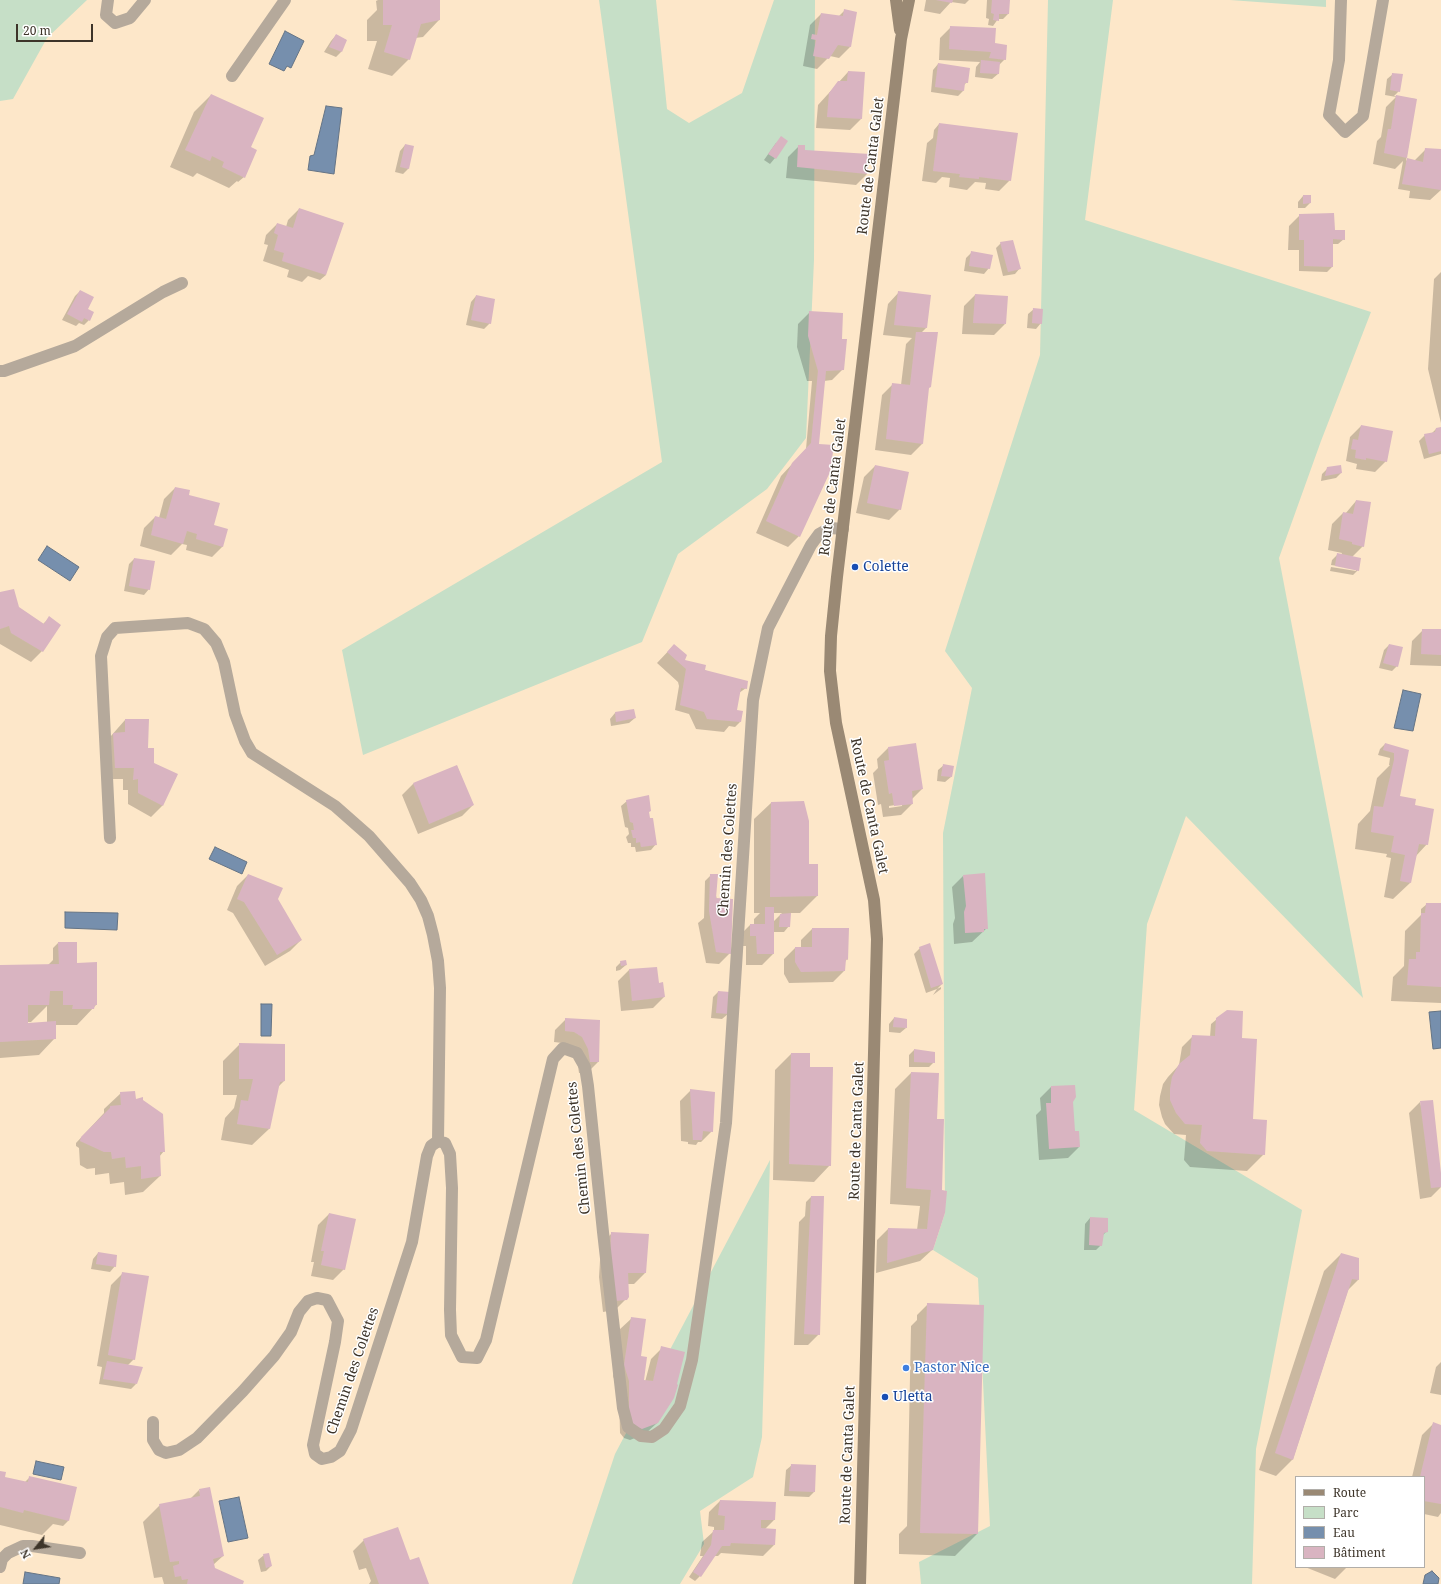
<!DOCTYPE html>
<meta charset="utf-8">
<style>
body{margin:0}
#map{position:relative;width:1441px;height:1584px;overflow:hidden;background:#fde7c9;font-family:"Noto Serif",serif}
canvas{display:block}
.legend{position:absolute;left:1295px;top:1476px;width:130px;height:92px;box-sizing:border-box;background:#fff;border:1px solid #b1aea9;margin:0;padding:5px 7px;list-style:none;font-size:12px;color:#3d3429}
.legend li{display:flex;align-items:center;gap:8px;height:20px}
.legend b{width:20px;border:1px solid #b1aea9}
.north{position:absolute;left:16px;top:1528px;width:40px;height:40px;-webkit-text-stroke:3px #fff;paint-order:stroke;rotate:240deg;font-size:11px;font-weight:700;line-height:16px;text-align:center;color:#3d3429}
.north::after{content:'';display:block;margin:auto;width:14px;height:18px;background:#3d3429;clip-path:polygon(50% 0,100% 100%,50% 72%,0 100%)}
.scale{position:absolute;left:16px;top:24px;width:77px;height:18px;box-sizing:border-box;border:2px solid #3d3429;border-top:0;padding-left:5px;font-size:12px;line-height:14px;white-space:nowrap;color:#3d3429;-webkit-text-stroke:3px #fff;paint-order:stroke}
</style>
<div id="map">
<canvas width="1441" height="1584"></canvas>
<ul class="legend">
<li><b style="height:5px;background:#9a8974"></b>Route</li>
<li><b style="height:11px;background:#c6dfc7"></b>Parc</li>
<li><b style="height:11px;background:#768fad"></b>Eau</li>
<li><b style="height:11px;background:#d9b4c1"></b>Bâtiment</li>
</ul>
<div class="north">N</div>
<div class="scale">20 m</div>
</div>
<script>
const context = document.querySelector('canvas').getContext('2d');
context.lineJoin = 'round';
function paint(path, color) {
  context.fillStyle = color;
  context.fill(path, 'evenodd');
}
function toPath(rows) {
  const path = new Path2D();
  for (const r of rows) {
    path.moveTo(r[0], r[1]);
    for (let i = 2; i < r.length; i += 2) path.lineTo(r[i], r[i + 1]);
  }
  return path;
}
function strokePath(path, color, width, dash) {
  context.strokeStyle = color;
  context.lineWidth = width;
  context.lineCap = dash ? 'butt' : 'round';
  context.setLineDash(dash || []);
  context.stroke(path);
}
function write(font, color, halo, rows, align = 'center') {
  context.font = font + ' "Noto Serif",serif';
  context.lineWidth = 3;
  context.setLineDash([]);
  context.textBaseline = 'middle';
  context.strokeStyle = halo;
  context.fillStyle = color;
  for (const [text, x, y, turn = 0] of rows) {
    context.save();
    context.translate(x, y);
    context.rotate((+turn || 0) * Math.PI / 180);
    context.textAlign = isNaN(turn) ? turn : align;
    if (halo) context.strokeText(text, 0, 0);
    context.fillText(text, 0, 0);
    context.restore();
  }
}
const green = toPath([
 [0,0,87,0,47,38,13,99,0,101],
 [599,0,656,0,667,109,689,123,742,93,774,0,815,0,814,260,806,438,767,489,678,554,642,642,363,755,342,650,662,462],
 [1048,0,1113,0,1085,220,1371,312,1321,441,1279,558,1363,998,1186,816,1147,924,1134,1110,1302,1210,1256,1449,1252,1584,921,1584,919,1562,990,1526,978,1278,933,1250,945,1213,943,833,972,688,945,651,1040,355],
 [1230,0,1326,0,1326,7],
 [770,1160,762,1437,753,1477,700,1511,704,1544,680,1584,572,1584,615,1454]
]);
const water = toPath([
 [285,31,304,41,291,68,287,66,284,71,269,64,285,31],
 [326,106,342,108,334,174,308,170,310,156,314,155,326,106],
 [47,546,79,567,70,581,38,560,47,546],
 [1403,690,1421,694,1413,731,1394,728,1403,690],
 [215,847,247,862,242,874,209,859,215,847],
 [65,912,118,913,117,930,65,928,65,912],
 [261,1004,272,1004,271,1036,261,1036,261,1004],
 [1441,1011,1441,1048,1433,1049,1429,1012,1441,1011],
 [36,1461,64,1467,61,1480,33,1474,36,1461],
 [239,1497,248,1538,228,1542,219,1501,239,1497],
 [1432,1571,1439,1578,1438,1584,1423,1584,1425,1575,1432,1571],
 [25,1572,60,1578,59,1584,23,1584,25,1572]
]);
const shadow = toPath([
 [378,0,439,0,439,20,423,37,415,38,409,59,392,76,368,69,377,41,367,41,367,20,377,10,376,1],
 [926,0,969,0,965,4,951,2,940,14,924,11],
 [987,0,1009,0,1008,14,1003,19,998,19,993,26,988,25,989,19,986,18],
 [845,10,850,47,839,58,830,56,817,69,803,66,810,25,821,14,838,17],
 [951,27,994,46,1005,59,999,65,998,74,992,79,975,77,976,67,980,62,939,60,940,38],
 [336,35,346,40,341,52,336,57,324,52,331,41],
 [938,64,967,82,964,85,963,91,958,96,931,92,933,70],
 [848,72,861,119,850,130,816,128,818,105],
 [1393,74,1399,91,1394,96,1416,99,1406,161,1408,159,1414,161,1426,149,1441,150,1441,190,1430,200,1409,198,1410,191,1398,189,1403,161,1395,169,1373,164,1377,141,1381,137,1386,107,1396,97,1385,95,1387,79],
 [211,95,249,148,244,177,238,182,237,181,229,188,197,173,193,177,170,167,194,112],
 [939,124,1010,180,999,191,985,189,986,183,975,182,967,190,949,187,950,178,942,177,936,183,922,181,927,143,933,138,934,130],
 [786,141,775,158,770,164,764,160,776,143],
 [405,145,413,147,408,169,403,174,395,172,400,151],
 [799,146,803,151,867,174,856,185,786,178,788,157],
 [1303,196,1310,203,1305,208,1298,208,1298,202],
 [299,209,326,275,320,280,308,276,302,282,287,277,289,270,263,261,268,245,264,244,266,235,277,224,286,227,288,220],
 [1300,215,1344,239,1338,244,1332,244,1332,267,1327,272,1299,271,1299,250,1288,250,1289,226],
 [1001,243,1020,268,1015,274,1003,276,996,248],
 [972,252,989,268,984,274,964,271,966,258],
 [1441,272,1441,423,1428,369,1434,279],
 [80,291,87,309,89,320,84,325,79,323,76,326,62,320,75,296],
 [899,292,927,327,921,333,928,389,922,444,911,455,875,450,882,395,893,384,901,385,906,344,912,338,883,335,888,304],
 [975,295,1005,324,994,335,962,334,964,306],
 [476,296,490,323,484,329,466,325,471,302],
 [1034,309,1041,323,1036,329,1027,328,1028,314],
 [809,313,842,314,841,339,843,369,832,380,824,381,799,536,788,547,756,533,781,476,806,449,812,381,807,381,797,347,798,324],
 [1361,426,1386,461,1375,472,1356,469,1357,464,1346,461,1350,437],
 [1441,428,1441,454,1424,459,1419,441,1425,435,1431,434,1436,429],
 [875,466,900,509,889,520,856,513,864,477],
 [1328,468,1341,473,1336,478,1321,481,1322,474],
 [175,488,213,525,223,546,212,557,186,550,187,545,182,544,171,555,140,546,144,528,155,517,159,518,164,499],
 [1356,501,1363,546,1352,557,1358,570,1353,575,1330,571,1331,567,1356,571,1356,569,1331,565,1332,560,1337,555,1341,555,1342,553,1328,550,1332,524,1343,513,1345,514],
 [134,559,149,589,144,595,124,591,129,564],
 [0,593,18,608,43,624,49,618,42,651,31,662,0,644],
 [1423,630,1441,630,1441,666,1410,665,1412,641],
 [674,645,684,661,746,688,739,693,736,711,740,722,735,727,729,726,724,732,696,729,689,714,675,710,679,686,678,682,657,663],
 [1389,645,1397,666,1392,671,1379,668,1384,650],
 [615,713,635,718,629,723,611,726,610,719],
 [125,720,147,749,153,763,177,775,162,806,151,817,128,804,128,790,123,790,123,779,104,779,103,745],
 [915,744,922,789,912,799,912,804,901,815,883,817,881,804,878,805,873,773,878,768,877,759,888,748],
 [902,804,902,806,889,808,889,806],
 [1385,744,1405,763,1399,797,1413,805,1427,844,1416,856,1410,883,1393,899,1384,897,1391,858,1386,857,1387,854,1355,849,1358,824,1370,811,1377,778,1390,765,1389,765,1390,758,1378,755,1380,749],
 [944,765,951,777,945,782,937,781,938,770],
 [457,766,473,805,462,816,418,834,402,795,413,784],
 [627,801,648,813,656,844,651,850,636,852,635,847,631,847,631,843,628,843,626,837,629,834,628,828,625,827,621,806],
 [803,802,808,865,817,896,800,913,790,913,789,926,784,932,773,932,773,954,762,965,746,965,746,946,740,946,739,936,750,925,754,925,754,919,760,913,754,913,754,819,771,803],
 [773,913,782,913,773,922],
 [248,875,277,899,301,940,290,951,265,966,233,913,227,910,237,886],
 [711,875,730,953,719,964,706,963,698,923,704,918,705,881],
 [963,876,987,928,972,942,954,944,953,924,955,918,952,887],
 [1427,904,1441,904,1441,1003,1391,1001,1393,977,1404,966,1405,931,1421,915,1421,909],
 [812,929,847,959,845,962,844,971,833,982,789,983,784,974,784,959,795,948,801,948,801,940],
 [58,943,96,1005,77,1025,55,1025,55,1038,39,1055,0,1058,0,966,48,965,53,960,53,948],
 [47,1006,47,1023,27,1024,27,1022,31,1022],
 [920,948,942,984,937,989,926,993,914,954],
 [621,962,626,965,620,970,616,971,616,967],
 [656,968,658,984,664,997,653,1008,621,1011,618,981,629,970],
 [941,987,941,989,933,995,937,989],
 [718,992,728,1014,722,1019,711,1018,713,997],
 [894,1018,906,1028,900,1033,889,1032,889,1024],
 [566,1019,599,1021,598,1062,587,1073,579,1073,577,1060,562,1043,554,1042,555,1030],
 [1217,1019,1241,1039,1252,1120,1264,1154,1247,1171,1190,1167,1184,1160,1186,1135,1174,1134,1165,1124,1162,1117,1159,1105,1160,1096,1163,1084,1168,1077,1179,1065,1182,1047,1193,1036,1210,1037,1211,1024],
 [240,1044,284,1081,278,1087,269,1129,252,1145,221,1140,225,1118,234,1108,237,1095,223,1095,223,1061],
 [914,1050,934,1062,929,1067,909,1067,909,1055],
 [791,1054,830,1165,814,1182,773,1180,775,1070],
 [911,1073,938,1074,932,1250,920,1261,876,1273,877,1240,888,1229,917,1230,920,1206,890,1204,895,1089],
 [1051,1087,1072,1102,1074,1132,1079,1147,1068,1158,1039,1160,1036,1115,1041,1110,1040,1098],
 [691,1090,712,1131,701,1142,698,1142,696,1145,688,1144,688,1142,681,1141,680,1101],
 [121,1093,135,1100,142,1100,164,1151,159,1157,160,1176,143,1192,125,1195,124,1182,110,1184,109,1173,95,1175,95,1168,87,1169,80,1165,79,1148,76,1146,76,1143,104,1113,104,1109],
 [1420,1102,1441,1182,1441,1187,1431,1197,1420,1199,1409,1113],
 [811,1197,819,1334,808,1345,794,1345,799,1222,805,1216,806,1202],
 [329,1214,344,1269,333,1280,311,1276,314,1262,311,1262,318,1225],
 [1090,1218,1107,1231,1103,1235,1101,1245,1096,1250,1084,1250,1085,1224],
 [612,1233,645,1273,634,1284,628,1284,626,1299,615,1310,603,1312,599,1277,601,1244],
 [98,1253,115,1266,110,1272,91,1269,93,1259],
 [1341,1254,1358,1259,1358,1280,1348,1290,1293,1459,1276,1476,1259,1470,1324,1271],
 [122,1274,134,1359,127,1366,136,1384,131,1389,99,1384,102,1367,97,1366,111,1285],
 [928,1304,977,1534,955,1556,899,1554,899,1534,907,1526,911,1326,917,1320,917,1315],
 [632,1318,640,1356,642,1382,645,1382,651,1359,662,1348,657,1423,645,1434,630,1440,624,1438,620,1433,619,1393,613,1376,619,1330],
 [1441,1362,1441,1395,1430,1393,1436,1367],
 [1433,1424,1441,1426,1441,1513,1438,1517,1424,1514,1424,1477,1412,1477,1422,1435],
 [792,1465,815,1466,814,1492,809,1497,784,1496,786,1470],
 [0,1472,4,1478,25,1482,29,1478,76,1488,68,1521,63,1526,53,1524,42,1535,0,1525],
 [199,1490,223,1556,213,1565,214,1569,242,1584,164,1584,162,1577,154,1578,143,1522,160,1505,190,1499],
 [720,1501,775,1503,774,1520,765,1529,774,1545,763,1556,721,1553,718,1556,713,1556,700,1576,695,1581,689,1577,703,1556,700,1556,702,1542,714,1531,714,1527,708,1526,709,1512],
 [364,1540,410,1561,428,1584,369,1584,371,1581,366,1568,359,1570,353,1551],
 [264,1555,271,1566,266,1571,261,1572,258,1560],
 [1305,1567,1347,1567,1335,1579]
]);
const building = toPath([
 [383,0,440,0,440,20,421,24,410,60,384,52,392,25,383,25],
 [936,0,953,0,952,3],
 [992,0,1010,0,1009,14,999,14,999,21,993,20,994,14,991,13],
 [844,9,857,12,851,47,838,45,829,59,813,56,816,40,811,39,812,34,817,35,821,13,843,16],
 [950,26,996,28,995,43,1007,45,1006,60,989,58,991,52,949,49],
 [336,34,347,40,342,52,329,47],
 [981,60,1000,62,999,74,980,73],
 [938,63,970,68,968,83,965,83,964,91,935,87],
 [848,71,865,72,862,119,827,117,829,93,838,81,847,81],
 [1392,73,1403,74,1400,92,1390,90],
 [211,94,264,118,251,147,257,150,245,178,222,167,224,162,212,156,210,161,185,150],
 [1396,95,1417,99,1407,158,1384,153,1388,129,1391,129],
 [939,123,1018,133,1011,181,979,177,979,179,959,177,960,174,933,171],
 [781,136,788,141,776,159,768,154],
 [405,144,414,146,409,169,400,167],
 [798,145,805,145,805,150,870,154,867,174,797,167],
 [1425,148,1441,149,1441,190,1402,184,1407,158,1423,162],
 [1303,195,1311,195,1311,203,1303,204],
 [299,208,344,223,326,275,282,261,284,253,274,250,278,235,274,233,277,223,293,228],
 [1334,213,1335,230,1345,230,1345,240,1333,239,1333,267,1304,266,1304,240,1299,240,1299,214],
 [1013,240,1021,269,1008,272,1000,242],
 [971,251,993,255,990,269,969,266],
 [80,290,94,297,88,309,94,312,90,321,84,318,82,322,67,314],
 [898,291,931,295,927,328,894,325],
 [975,294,1008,296,1006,324,973,323],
 [476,295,495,299,491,324,471,320],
 [1033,308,1043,309,1042,324,1032,323],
 [809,311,843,313,842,339,847,339,844,370,826,371,819,444,834,445,830,472,800,537,766,521,792,463,811,443,818,371,808,336],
 [916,332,938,332,931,387,929,388,923,444,886,439,892,383,910,385],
 [1361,425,1393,431,1387,462,1366,458,1366,460,1355,458,1356,450,1351,449,1353,439,1358,440],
 [1441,427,1441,451,1429,454,1424,434,1435,432,1436,428],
 [875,465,909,472,901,510,867,503],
 [1341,465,1342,473,1325,476,1327,467],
 [175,487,190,490,189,495,220,503,214,525,228,529,223,547,196,539,197,534,187,531,183,544,151,535,155,516,166,519],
 [1356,500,1371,502,1364,547,1352,544,1352,542,1339,539,1343,512,1353,514],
 [1337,553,1361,558,1359,571,1335,566],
 [134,558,155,561,150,590,129,586],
 [14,589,19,607,44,624,49,616,61,625,43,652,11,633,9,626,0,629,0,592],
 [1422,629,1441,629,1441,655,1421,654],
 [674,644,687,655,685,660,706,665,705,670,748,681,747,689,741,688,737,710,743,711,741,722,707,719,704,712,680,705,686,669,667,652],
 [1389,644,1403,647,1398,667,1383,663],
 [634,709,636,718,616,722,615,712],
 [125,719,149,719,148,748,154,748,154,763,178,774,163,806,138,793,138,779,133,780,134,768,115,768,113,733,125,732],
 [916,743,923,789,912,791,913,804,894,806,892,793,889,794,884,761,889,760,888,747],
 [1385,743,1409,750,1400,796,1416,799,1415,805,1434,809,1428,845,1419,844,1411,883,1400,881,1405,855,1391,852,1394,836,1371,832,1374,806,1383,807,1394,760,1394,753,1383,750],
 [943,764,954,766,952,777,941,776],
 [457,765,474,805,429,824,413,783],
 [649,795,651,811,649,812,650,818,653,818,657,845,641,847,640,842,636,843,636,838,633,838,631,830,634,830,633,823,630,822,626,800],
 [804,801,809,821,809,864,818,864,818,896,770,897,771,802],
 [985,873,988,929,984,929,984,932,965,933,964,912,966,906,963,875],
 [248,874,283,888,278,899,302,940,277,955,244,902,237,899],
 [710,874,718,874,716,898,733,899,731,954,716,952,709,911],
 [1426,903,1441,903,1441,987,1407,985,1409,959,1416,959,1416,952,1420,952,1421,913,1425,913],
 [765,907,774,907,774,954,757,954,756,936,750,936,750,924,765,924],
 [791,913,790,927,779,927,780,914],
 [812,928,849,928,848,960,846,959,845,971,801,972,795,962,795,947,812,947],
 [58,942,77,942,77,963,97,962,97,1005,95,1005,94,1009,72,1009,73,1005,63,1005,63,991,50,991,49,1005,28,1005,28,1023,56,1021,56,1039,0,1042,0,965,59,964],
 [930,943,943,984,931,988,919,947],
 [626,960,627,965,621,966,620,961],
 [657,967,659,983,663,982,665,997,632,1001,629,969],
 [718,991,730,992,729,1014,716,1013],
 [1227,1010,1243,1011,1242,1038,1257,1039,1253,1119,1267,1120,1265,1155,1207,1151,1200,1143,1202,1125,1185,1124,1176,1113,1170,1100,1170,1089,1172,1077,1179,1064,1190,1055,1192,1035,1215,1036,1216,1018],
 [894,1017,907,1019,907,1028,893,1027],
 [565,1018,600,1020,599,1062,590,1062,588,1049,582,1037,574,1032,565,1031],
 [239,1043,285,1044,285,1081,280,1082,270,1129,237,1124,241,1100,248,1101,253,1079,239,1079],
 [914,1049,935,1052,935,1063,914,1062],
 [791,1053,810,1053,810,1067,833,1067,831,1166,789,1164],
 [911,1072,939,1073,937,1119,944,1119,942,1190,947,1191,945,1213,933,1250,887,1263,888,1228,927,1229,931,1190,906,1188],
 [1075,1085,1076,1097,1073,1102,1075,1131,1079,1131,1080,1147,1049,1149,1046,1103,1051,1103,1051,1086],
 [690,1089,715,1092,713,1132,703,1131,702,1140,693,1140],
 [135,1091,136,1099,143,1097,143,1100,163,1114,165,1152,160,1152,161,1176,141,1179,141,1166,126,1168,125,1157,112,1159,111,1152,104,1152,80,1141,81,1137,110,1108,110,1106,121,1105,120,1092],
 [1433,1100,1441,1173,1441,1187,1431,1188,1420,1101],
 [811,1196,824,1196,820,1335,804,1334],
 [329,1213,356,1219,345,1270,321,1265,324,1251,321,1251],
 [1090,1217,1108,1218,1108,1232,1104,1233,1102,1246,1089,1245],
 [611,1232,649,1234,646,1273,628,1273,629,1297,627,1300,614,1301,610,1266],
 [98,1252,117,1255,116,1267,96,1264],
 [1341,1253,1359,1258,1359,1280,1352,1279,1293,1460,1275,1453],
 [122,1272,149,1276,135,1360,108,1355],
 [927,1303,984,1305,978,1534,920,1533],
 [631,1317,646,1319,641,1356,647,1357,644,1380,653,1381,661,1346,685,1352,677,1384,678,1385,674,1398,658,1423,642,1429,635,1427,629,1418,629,1381,624,1365],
 [107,1361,143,1367,137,1384,103,1379],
 [1433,1422,1441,1425,1441,1504,1424,1501,1424,1477,1420,1477],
 [791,1464,816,1465,815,1492,789,1491],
 [0,1471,6,1472,5,1477,28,1482,29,1476,77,1487,69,1521,24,1510,23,1513,0,1507],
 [210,1487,224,1556,213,1559,215,1568,244,1581,243,1584,187,1584,188,1579,182,1580,181,1576,175,1577,173,1566,179,1564,179,1561,170,1562,159,1504,200,1496,199,1489],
 [720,1500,776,1502,775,1520,761,1520,761,1528,776,1529,775,1545,731,1543,730,1546,722,1546,701,1577,693,1572,711,1545,713,1530,724,1530,725,1516,718,1515],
 [398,1527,410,1560,419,1557,429,1584,379,1584,363,1539],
 [269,1553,272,1566,266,1568,263,1554]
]);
const street = toPath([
 [108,0,106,15,115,23,130,18,145,0],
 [1341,0,1339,60,1329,115,1345,132,1363,116,1383,0],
 [232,76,285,0],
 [0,371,4,371,75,346,163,292,182,283],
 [110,838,101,656,107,637,115,628,188,623,204,629,216,643,224,662,235,714,245,741,252,753,335,806,369,836,410,883,421,900,428,916,433,935,438,961,440,988,438,1141],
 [153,1422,153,1440,159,1450,166,1453,179,1450,197,1438,243,1391,274,1356,291,1332,299,1312,308,1301,317,1298,327,1300,338,1321,335,1342,313,1445,315,1454,322,1459,331,1457,340,1451,351,1430,412,1242,427,1156,431,1146,438,1141,445,1143,450,1154,452,1188,450,1310,451,1335,462,1357,477,1358,486,1340,553,1059,563,1048,577,1053,585,1067,588,1086,603,1232,623,1408,628,1427,641,1436,652,1437,664,1429,680,1406,692,1360,726,1123,753,700,768,628,811,545,819,534,830,528,843,529],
 [0,1567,2,1559,8,1553,23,1546,32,1546,80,1553]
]);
const secondary = toPath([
 [896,0,900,30],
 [860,1584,877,939,874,900,836,723,830,671,831,636,837,577,901,39,909,0]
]);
const markers = [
 [855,567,4,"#1a4fb4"],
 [906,1368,4,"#3f7fe0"],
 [885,1397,4,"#1a4fb4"]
];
const streetNames = [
 ["Route de Canta Galet",871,166,-83],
 ["Route de Canta Galet",833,487,-83],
 ["Route de Canta Galet",869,806,78],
 ["Chemin des Colettes",728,850,-86],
 ["Route de Canta Galet",857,1131,-88],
 ["Chemin des Colettes",579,1148,-96],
 ["Chemin des Colettes",353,1371,-71],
 ["Route de Canta Galet",848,1455,-88]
];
const transitNames = [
 ["Colette",863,567],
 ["Uletta",893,1397]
];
const shopNames = [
 ["Pastor Nice",914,1368]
];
paint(green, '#c6dfc7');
paint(water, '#768fad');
strokePath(water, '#657485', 1);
paint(shadow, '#0003');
paint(building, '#d9b4c1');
strokePath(street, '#b5a99b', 12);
strokePath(secondary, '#9a8974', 12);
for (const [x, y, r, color] of markers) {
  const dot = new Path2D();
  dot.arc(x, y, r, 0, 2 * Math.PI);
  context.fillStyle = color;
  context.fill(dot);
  strokePath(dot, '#fff', 1.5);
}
write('14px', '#3d3429', '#fff', streetNames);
write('14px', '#164399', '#fff', transitNames, 'left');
write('14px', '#366cbe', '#fff', shopNames, 'left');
</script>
